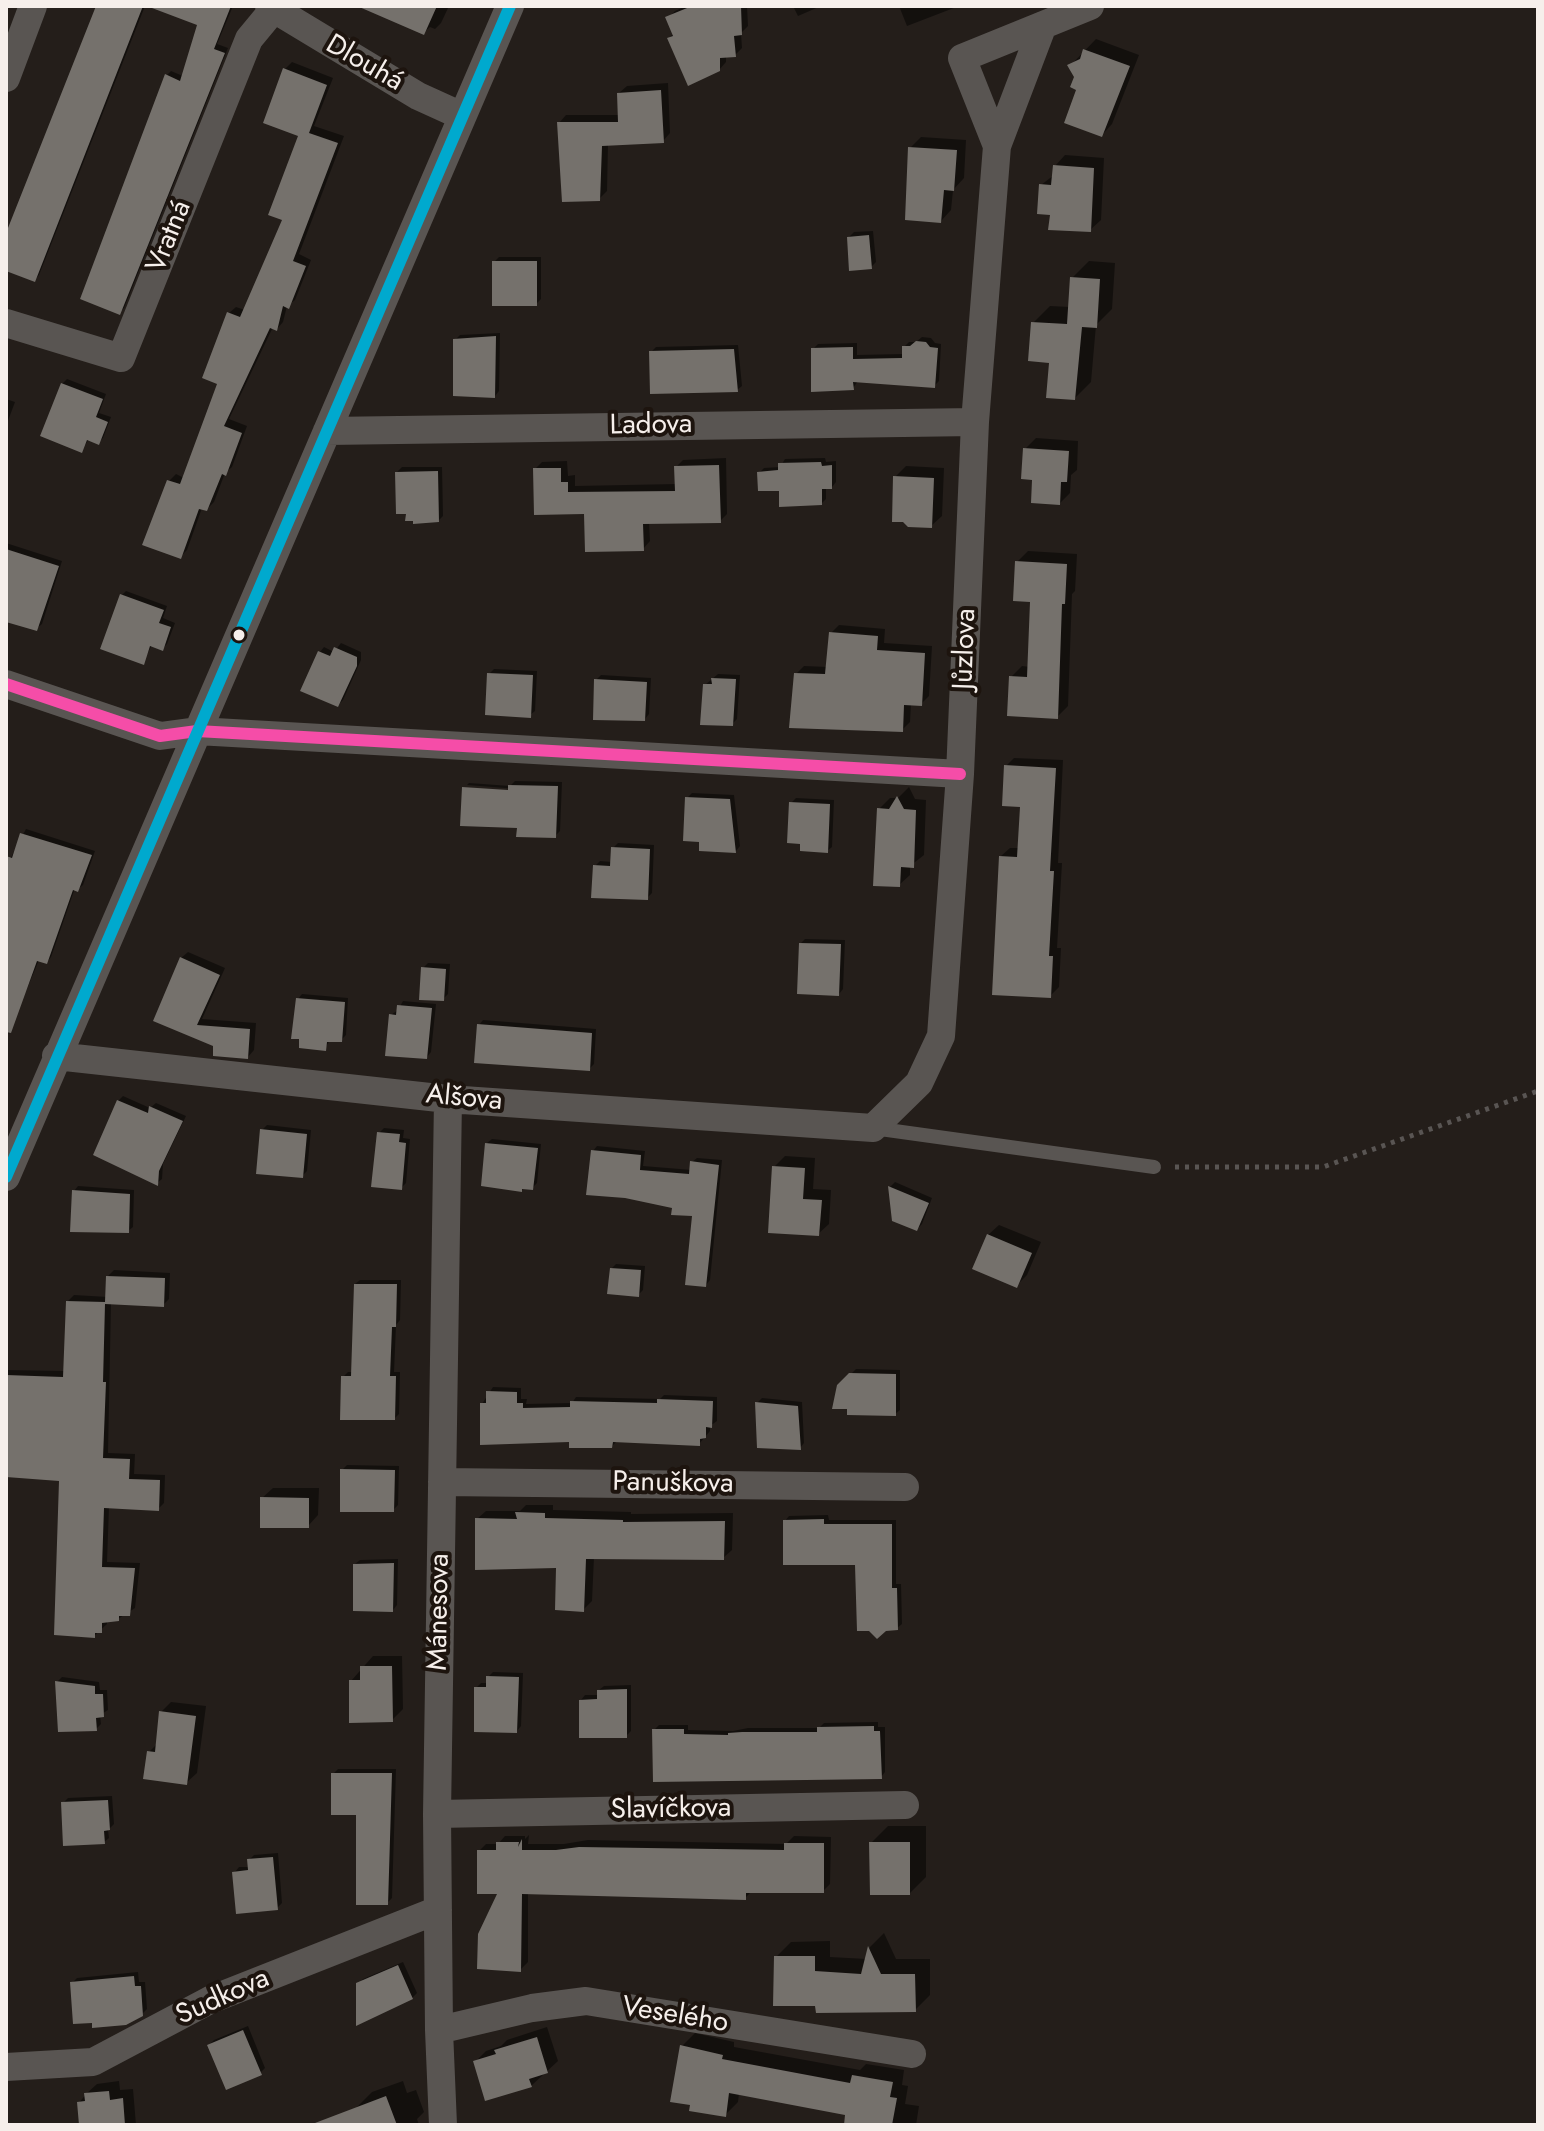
<!DOCTYPE html>
<meta charset="utf-8">
<style>
body{margin:0}
#map{position:relative;width:1544px;height:2131px;overflow:hidden;background:#241e1a;font-family:Jost,sans-serif}
canvas{display:block}
.frame{position:absolute;inset:0;border:8px solid #f6efeb;pointer-events:none}
</style>
<div id="map">
<canvas width="1544" height="2131"></canvas>
<div class="frame"></div>
</div>
<script>
const context = document.querySelector('canvas').getContext('2d');
context.lineJoin = 'round';
function paint(path, color) {
  context.fillStyle = color;
  context.fill(path, 'evenodd');
}
function toPath(rows) {
  const path = new Path2D();
  for (const r of rows) {
    path.moveTo(r[0], r[1]);
    for (let i = 2; i < r.length; i += 2) path.lineTo(r[i], r[i + 1]);
  }
  return path;
}
function strokePath(path, color, width, dash) {
  context.strokeStyle = color;
  context.lineWidth = width;
  context.lineCap = dash ? 'butt' : 'round';
  context.setLineDash(dash || []);
  context.stroke(path);
}
function write(font, color, halo, rows, align = 'center') {
  context.font = font + ' Jost,sans-serif';
  context.lineWidth = 8;
  context.setLineDash([]);
  context.textBaseline = 'middle';
  context.strokeStyle = halo;
  context.fillStyle = color;
  for (const [text, x, y, turn = 0] of rows) {
    context.save();
    context.translate(x, y);
    context.rotate((+turn || 0) * Math.PI / 180);
    context.textAlign = isNaN(turn) ? turn : align;
    if (halo) context.strokeText(text, 0, 0);
    context.fillText(text, 0, 0);
    context.restore();
  }
}
const shadow = toPath([
 [98,6,145,6,39,275,35,280,6,269,6,239],
 [192,6,233,6,217,44,228,48,124,308,119,313,166,76,171,71,183,76,199,24],
 [364,6,449,6,441,23,435,29,430,27,423,33],
 [686,6,747,6,748,26,741,33,742,48,735,55,726,56,726,62,719,70,669,38,674,33,668,18,675,11],
 [793,6,821,6,798,16],
 [899,6,959,6,907,26],
 [1096,39,1139,55,1112,124,1102,135,1070,66],
 [292,62,333,78,314,126,344,136,299,254,311,260,295,300,287,306,283,322,277,329,273,327,229,419,247,426,232,467,225,473,214,502,207,509,202,508,187,550,180,557,169,481,176,474,184,478,220,383,229,313,236,307,245,310,285,219,301,135,285,69],
 [668,83,670,133,663,141,608,144,607,191,599,199,559,123,566,115,620,115,619,93,627,86],
 [921,137,966,140,964,178,953,190,951,210,941,221,910,148],
 [1065,155,1104,158,1101,220,1090,230,1041,185,1054,175,1055,166],
 [873,231,876,262,871,267,849,237,854,232],
 [499,257,541,257,541,299,536,304,494,262],
 [1089,261,1115,263,1112,309,1096,325,1091,382,1075,398,1051,361,1033,323,1050,306,1070,307,1072,278],
 [500,333,499,391,495,396,455,340,460,335],
 [922,337,931,338,935,343,941,344,939,381,934,386,858,381,853,388,813,349,818,344,857,343,857,355,904,354,904,347,909,342,916,342],
 [738,345,742,386,737,390,651,352,656,347],
 [67,379,106,394,99,413,111,417,103,438,99,442,89,439,82,450,62,384],
 [6,399,15,402,6,426],
 [1036,438,1078,441,1077,470,1071,475,1070,493,1060,503,1034,478,1025,449],
 [726,458,727,514,720,521,649,522,650,541,643,549,585,512,535,469,542,462,567,461,568,476,575,475,575,486,677,484,676,467,683,460],
 [825,458,826,462,836,461,836,482,832,487,826,487,826,499,822,503,781,488,759,473,764,468,780,467,785,459],
 [906,466,944,468,942,516,931,526,895,477],
 [402,467,442,467,443,516,438,521,397,472],
 [6,543,62,561,42,624,37,628,6,620],
 [1028,551,1077,554,1075,591,1072,594,1068,706,1057,717,1011,677,1022,666,1030,667,1032,600,1017,562],
 [126,591,167,606,163,618,175,623,167,644,163,648,152,645,143,662,122,595],
 [839,625,885,629,884,643,932,646,929,696,921,704,911,703,910,722,902,730,796,674,804,666,828,667,831,633],
 [341,643,361,652,361,660,343,700,338,705,320,652,324,647,334,652],
 [494,669,537,671,535,711,530,715,489,674],
 [718,674,740,675,737,719,732,724,705,685],
 [601,675,651,678,649,714,645,719,596,680],
 [1014,758,1063,760,1058,863,1062,863,1057,948,1061,948,1059,987,1050,996,1001,856,1010,848,1020,848,1022,805,1006,766],
 [515,781,562,782,560,831,555,836,518,835,519,827,462,824,466,786,466,789,518,793,518,789,467,785,469,783,510,786],
 [909,787,915,799,926,800,924,855,910,866,910,875,899,885,879,809,890,798,898,798],
 [692,793,734,795,740,846,736,851,687,798],
 [796,798,834,800,832,847,827,851,791,803],
 [26,829,95,851,83,885,78,889,75,888,51,957,47,962,39,960,26,991,21,996,6,1040,6,867],
 [618,843,654,845,652,893,647,898,595,866,600,861,612,862,613,848],
 [805,939,845,940,843,989,839,994,800,944],
 [188,952,225,968,202,1019,256,1023,254,1050,248,1057,156,1020,181,958],
 [428,963,450,964,448,994,443,999,423,968],
 [302,994,348,998,346,1035,341,1040,330,1040,325,1048,298,999],
 [403,1001,436,1004,431,1052,427,1057,391,1015,398,1010],
 [483,1020,596,1029,594,1064,589,1069,479,1025],
 [123,1096,150,1108,156,1103,186,1116,163,1164,162,1179,157,1183,118,1101],
 [267,1125,311,1130,307,1171,302,1176,262,1130],
 [384,1128,404,1130,403,1138,410,1139,406,1183,401,1188,379,1133],
 [492,1139,541,1144,537,1183,532,1188,524,1187,522,1190,487,1143],
 [597,1146,645,1151,643,1166,692,1170,692,1162,697,1158,722,1160,710,1280,706,1285,694,1214,674,1206,593,1151],
 [785,1156,815,1158,813,1189,831,1190,829,1224,818,1234,774,1167],
 [895,1182,932,1198,922,1224,917,1229,894,1219,890,1187],
 [78,1186,134,1190,133,1227,128,1231,74,1191],
 [999,1225,1041,1242,1027,1275,1016,1286,988,1235],
 [616,1264,645,1266,643,1290,638,1295,611,1269],
 [114,1270,170,1273,169,1299,163,1305,111,1303,108,1453,135,1454,134,1474,165,1475,164,1503,158,1509,109,1507,107,1562,140,1563,135,1608,118,1619,107,1620,107,1624,94,1636,61,1479,6,1475,6,1370,65,1371,68,1301,74,1295,108,1297,108,1276],
 [360,1280,401,1280,400,1320,396,1325,394,1372,400,1372,399,1414,395,1418,343,1377,348,1372,353,1372,355,1284],
 [856,1369,900,1370,900,1410,895,1414,839,1386],
 [493,1387,521,1388,521,1399,527,1399,526,1404,572,1403,576,1397,660,1399,664,1395,717,1397,717,1421,710,1426,710,1431,699,1444,618,1440,612,1446,571,1440,482,1404],
 [762,1398,802,1402,804,1443,800,1448,757,1403],
 [347,1465,399,1466,398,1505,393,1510,342,1470],
 [273,1488,319,1488,318,1515,308,1526,262,1498],
 [526,1505,553,1505,553,1510,631,1512,631,1514,733,1513,732,1550,723,1558,594,1557,592,1601,584,1609,558,1566,477,1519,486,1511,520,1511],
 [828,1515,829,1520,896,1520,896,1584,901,1584,902,1624,897,1628,885,1629,857,1563,785,1521,789,1516],
 [398,1559,397,1605,393,1610,355,1564,360,1560],
 [373,1656,402,1656,403,1709,392,1720,351,1681],
 [493,1672,523,1673,521,1726,517,1731,476,1688,481,1683,488,1683,488,1677],
 [62,1677,99,1682,100,1690,107,1690,108,1710,100,1715,101,1724,96,1729,57,1682],
 [631,1685,631,1731,626,1736,581,1700,585,1695,599,1695,599,1690,604,1686],
 [171,1702,206,1706,197,1773,186,1783,149,1752,157,1744,161,1712],
 [878,1722,878,1727,885,1727,885,1772,881,1777,654,1730,659,1725,688,1725,688,1730,733,1731,748,1728,819,1728,824,1723],
 [338,1769,396,1769,392,1898,387,1903,358,1813,333,1774],
 [112,1796,114,1824,108,1830,109,1838,104,1842,63,1803,68,1798],
 [888,1826,926,1826,926,1877,910,1893,871,1843],
 [529,1835,528,1844,564,1844,588,1840,786,1844,794,1836,831,1837,830,1884,823,1891,752,1891,745,1898,528,1892,528,1962,521,1969,500,1892,479,1851,486,1844,498,1844,505,1836,525,1836,525,1839],
 [278,1853,282,1903,277,1908,235,1872,239,1867,249,1867,249,1860,254,1855],
 [884,1933,896,1959,930,1959,930,1995,915,2010,817,2004,776,1957,791,1942,830,1941,830,1957,867,1959,870,1947],
 [403,1962,417,1993,412,1998,358,1984,363,1979],
 [138,1972,139,1982,145,1982,147,2009,142,2014,72,1983,77,1978],
 [248,2026,265,2068,260,2073,209,2045,214,2040],
 [547,2027,558,2061,531,2086,475,2062,486,2051,501,2046,507,2040],
 [695,2033,734,2042,734,2047,860,2070,866,2064,904,2070,902,2085,908,2086,905,2104,919,2106,916,2125,846,2125,847,2113,739,2093,738,2102,725,2115,682,2046],
 [119,2081,120,2090,133,2089,136,2125,80,2125,79,2103,86,2094,97,2084],
 [403,2081,407,2093,416,2090,424,2112,417,2119,419,2125,361,2125,355,2109,372,2092]
]);
const building = toPath([
 [96,6,143,6,35,282,6,271,6,233],
 [152,6,231,6,214,49,225,53,120,315,80,299,165,74,180,81,197,25,152,8],
 [357,6,437,6,424,35],
 [692,6,741,6,742,35,734,36,736,57,720,58,720,71,688,86,667,38,673,36,665,17],
 [1083,49,1130,66,1102,137,1064,123,1076,90,1070,87,1074,77,1067,65,1080,59],
 [283,68,327,85,309,133,338,143,293,261,306,266,289,309,283,306,277,331,270,328,224,426,242,433,226,476,222,474,207,511,199,509,181,559,142,545,167,480,180,484,217,384,202,378,227,312,240,317,282,220,268,215,298,136,263,123],
 [661,90,664,143,602,146,600,201,562,202,557,122,618,122,617,93],
 [908,147,957,150,954,191,944,190,941,223,905,220],
 [1053,165,1094,168,1091,232,1048,230,1050,215,1037,214,1039,184,1051,185],
 [869,235,872,269,849,271,847,237],
 [492,261,537,261,537,306,492,306],
 [1070,277,1100,279,1097,328,1082,327,1075,400,1046,398,1049,363,1028,361,1031,322,1067,324],
 [496,336,495,398,453,396,453,339],
 [916,341,926,342,930,347,938,348,935,388,853,382,854,390,811,392,811,348,853,347,853,359,902,358,902,346,910,346],
 [734,349,738,392,650,394,649,351],
 [61,383,103,399,96,417,108,422,99,445,87,440,82,453,40,436],
 [1023,448,1069,451,1067,482,1061,482,1060,505,1031,503,1032,480,1021,479],
 [821,462,822,466,832,465,832,489,822,489,822,505,779,507,779,491,758,491,757,472,778,470,778,463],
 [719,465,721,523,643,524,644,551,585,552,584,514,534,515,533,468,561,468,561,482,568,482,568,492,675,491,674,466],
 [438,471,439,522,413,524,413,521,405,521,406,514,396,514,395,472],
 [893,476,934,478,932,528,908,527,903,522,892,522],
 [6,549,59,566,37,631,6,622],
 [1015,561,1067,564,1065,604,1062,604,1058,719,1007,716,1009,676,1027,677,1030,602,1013,601],
 [120,594,164,610,159,623,171,627,163,651,150,646,144,665,100,649],
 [829,632,878,636,877,650,925,653,922,706,904,705,903,732,789,728,794,673,825,674],
 [334,647,357,657,357,666,338,707,300,691,318,651,330,656],
 [487,673,533,675,531,718,485,715],
 [711,678,736,679,733,726,700,725,703,684,712,684],
 [594,679,647,682,645,721,593,720],
 [1004,765,1056,768,1050,871,1054,871,1049,956,1053,956,1051,998,992,995,999,856,1017,857,1020,807,1002,806],
 [508,785,558,786,556,838,516,837,517,828,460,826,462,787,508,790],
 [897,796,904,809,916,810,914,868,901,867,900,887,873,886,877,808,889,809],
 [685,797,730,799,736,853,699,851,699,842,683,841],
 [789,802,830,804,828,853,800,851,800,844,787,843],
 [20,833,92,855,78,892,73,890,47,964,37,961,11,1033,6,1032,6,856,12,858],
 [611,847,650,849,648,900,591,898,593,865,610,866],
 [799,943,841,944,839,996,797,994],
 [180,957,220,975,197,1025,250,1029,248,1059,213,1056,213,1046,153,1021],
 [421,967,446,969,444,1001,419,1000],
 [296,998,345,1002,342,1042,327,1042,326,1051,299,1048,299,1039,291,1039],
 [397,1005,432,1008,427,1059,385,1056,389,1014,396,1015],
 [477,1024,592,1033,590,1071,474,1063],
 [117,1100,148,1113,149,1106,183,1121,159,1171,158,1186,93,1155],
 [260,1129,307,1134,303,1178,256,1174],
 [377,1132,400,1134,399,1142,406,1143,402,1190,371,1187],
 [485,1143,538,1148,533,1190,522,1189,522,1192,481,1186],
 [591,1150,641,1155,640,1170,689,1174,690,1161,719,1165,706,1287,685,1285,692,1216,671,1215,672,1208,625,1198,586,1195],
 [772,1166,805,1168,803,1199,822,1200,819,1236,768,1233],
 [888,1186,929,1203,917,1231,892,1221],
 [72,1190,130,1194,129,1233,70,1232],
 [987,1234,1032,1253,1017,1288,972,1269],
 [610,1268,641,1270,639,1297,607,1294],
 [106,1276,165,1278,164,1307,105,1304,103,1382,106,1382,103,1458,130,1459,129,1479,160,1480,159,1511,104,1508,102,1567,135,1568,130,1616,119,1616,119,1621,102,1623,102,1633,95,1633,95,1638,54,1635,59,1481,6,1477,6,1375,63,1377,66,1301,105,1302],
 [354,1284,397,1284,396,1327,392,1327,390,1376,396,1376,395,1420,340,1420,341,1376,351,1376],
 [849,1373,896,1374,896,1416,847,1415,847,1409,832,1409,837,1385],
 [486,1391,517,1392,517,1403,523,1403,523,1408,570,1407,570,1401,657,1403,657,1399,713,1401,712,1428,706,1427,706,1438,700,1439,700,1446,613,1442,612,1448,569,1448,569,1442,480,1445,480,1403,486,1403],
 [755,1402,798,1406,801,1450,757,1448],
 [340,1469,395,1470,394,1512,340,1512],
 [260,1497,309,1498,309,1528,260,1528],
 [515,1512,545,1513,545,1518,623,1520,623,1522,725,1521,724,1560,586,1559,584,1612,555,1610,556,1568,475,1570,475,1518,517,1519],
 [824,1519,824,1524,892,1524,892,1588,897,1588,898,1630,886,1631,877,1639,869,1631,857,1631,855,1565,783,1565,783,1520],
 [394,1563,393,1612,353,1611,353,1564],
 [360,1666,392,1666,393,1722,349,1723,349,1680,360,1680],
 [486,1676,519,1677,517,1733,474,1732,474,1687,486,1687],
 [55,1681,95,1686,95,1694,103,1694,104,1717,96,1718,97,1731,58,1732],
 [627,1689,627,1738,579,1738,579,1700,597,1699,597,1690],
 [159,1711,196,1716,187,1785,143,1779,147,1751,155,1752],
 [874,1726,874,1731,880,1731,882,1779,653,1782,652,1729,684,1729,684,1734,728,1735,728,1733,742,1732,817,1732,817,1727],
 [331,1773,392,1773,388,1905,356,1905,356,1815,331,1815],
 [108,1800,110,1830,104,1831,105,1844,63,1846,61,1802],
 [522,1839,522,1850,556,1850,579,1847,784,1850,784,1843,824,1843,824,1893,746,1893,746,1900,522,1894,521,1972,477,1969,478,1934,497,1894,477,1894,477,1850,496,1850,496,1842,519,1842,518,1847],
 [869,1842,910,1842,910,1895,870,1895],
 [273,1857,278,1910,236,1914,232,1872,248,1870,247,1859],
 [868,1946,881,1974,915,1974,916,2012,816,2013,815,2006,773,2006,774,1956,815,1956,815,1971,861,1974],
 [398,1965,413,1999,356,2026,356,1983],
 [134,1976,135,1986,141,1986,143,2016,126,2025,92,2028,92,2023,73,2024,70,1982],
 [243,2030,262,2075,226,2090,207,2045],
 [537,2037,548,2073,529,2079,532,2087,485,2101,473,2061,496,2054,494,2050],
 [680,2045,723,2055,722,2059,850,2083,852,2075,893,2082,890,2097,897,2098,892,2125,844,2125,845,2115,729,2093,726,2117,689,2111,690,2105,670,2102],
 [109,2091,110,2100,123,2098,125,2125,79,2125,77,2102,85,2101,84,2093],
 [386,2096,397,2125,315,2125,315,2123]
]);
const path = toPath([
 [1175,1167,1323,1167,1538,1091]
]);
const lane = toPath([
 [873,1128,1154,1167]
]);
const street = toPath([
 [269,6,418,96,462,116],
 [6,78,33,6],
 [997,146,1043,25],
 [6,323,121,358,249,39,273,10],
 [327,431,975,422],
 [6,684,160,736,197,731,960,774],
 [56,1056,448,1099,873,1128,919,1083,941,1036,960,774,975,422,997,146,962,58,1090,6],
 [6,1177,510,6],
 [442,1482,905,1487],
 [437,1814,905,1805],
 [439,2030,532,2008,586,2001,912,2054],
 [6,2067,93,2062,210,2000,438,1910],
 [443,2125,439,2030,437,1814,448,1099]
]);
const bus1 = toPath([
 [6,684,160,736,197,731,960,774]
]);
const bus2 = toPath([
 [6,1177,510,6]
]);
const markers = [
 [239,635,7,"#f6efeb"]
];
const streetNames = [
 ["Dlouhá",364,64,30],
 ["Vratná",170,237,-68],
 ["Ladova",651,426,-1],
 ["Jůzlova",966,649,-88],
 ["Alšova",464,1099,5],
 ["Panuškova",673,1484,1],
 ["Mánesova",440,1612,-89],
 ["Slavíčkova",671,1810,-1],
 ["Sudkova",223,1998,-24],
 ["Veselého",675,2016,9]
];
paint(shadow, '#0007');
paint(building, '#75716c');
strokePath(path, '#595553', 5, [4, 6]);
strokePath(lane, '#595552', 14);
strokePath(street, '#595552', 28);
strokePath(bus1, '#f54da8', 12);
strokePath(bus2, '#00a9ce', 12);
for (const [x, y, r, color] of markers) {
  const dot = new Path2D();
  dot.arc(x, y, r, 0, 2 * Math.PI);
  context.fillStyle = color;
  context.fill(dot);
  strokePath(dot, '#1d140e', 3);
}
write('28px', '#f6efeb', '#1d140e', streetNames);
</script>
